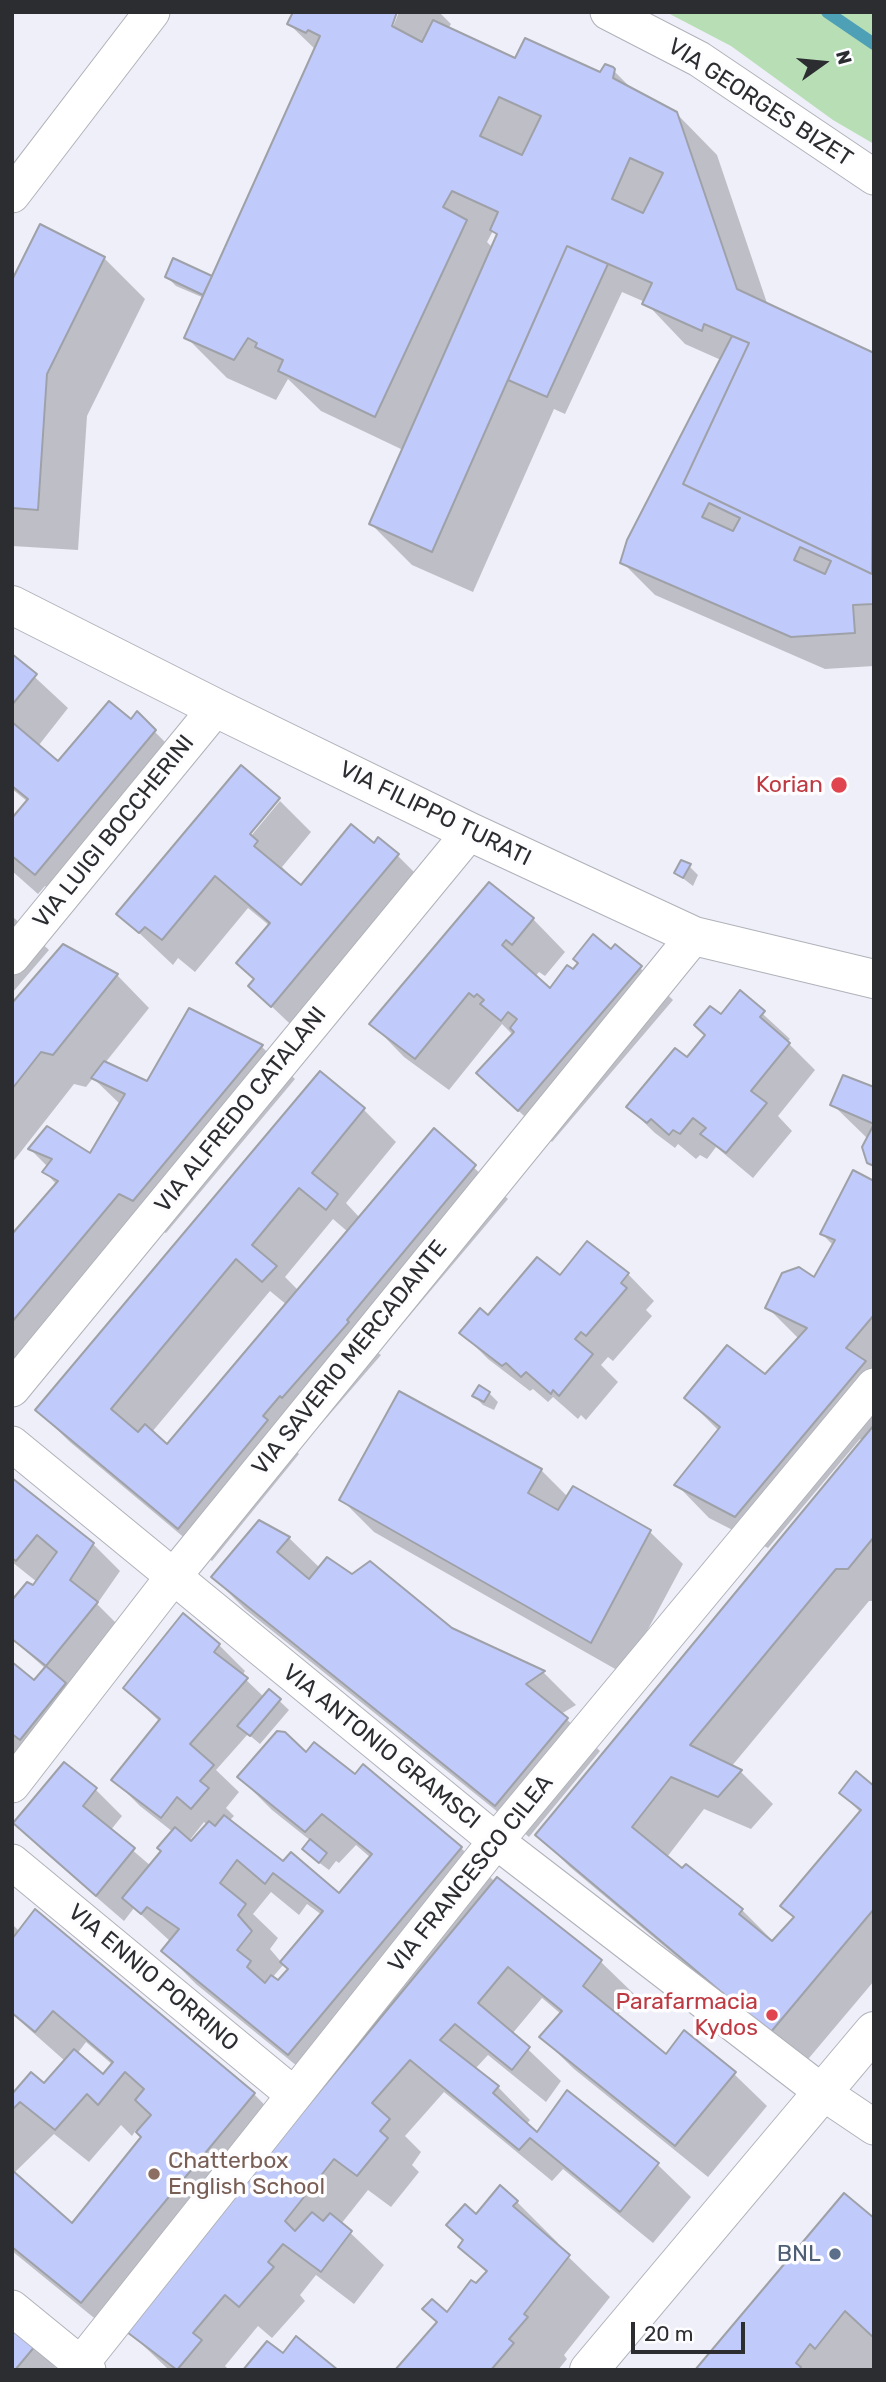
<!DOCTYPE html>
<style>
body{margin:0}
#map{position:relative;width:886px;height:2382px;overflow:hidden;background:#eeeff8;font-family:Rubik,sans-serif}
canvas{display:block}
.frame{position:absolute;inset:0;border:14px solid #2c2d30;pointer-events:none}
.north{position:absolute;left:788px;top:28px;width:70px;height:70px;-webkit-text-stroke:5px #fdfdff;paint-order:stroke;rotate:75deg;font-size:19px;font-weight:700;line-height:28px;text-align:center;color:#2c2d30}
.north::after{content:'';display:block;margin:auto;width:24px;height:32px;background:#2c2d30;clip-path:polygon(50% 0,100% 100%,50% 72%,0 100%)}
.scale{position:absolute;left:631px;top:2322px;width:114px;height:32px;box-sizing:border-box;border:4px solid #2c2d30;border-top:0;padding-left:9px;font-size:21px;line-height:24px;white-space:nowrap;color:#2c2d30;-webkit-text-stroke:5px #fdfdff;paint-order:stroke}
</style>
<div id="map">
<canvas width="886" height="2382"></canvas>
<div class="frame"></div>
<div class="north">N</div>
<div class="scale">20 m</div>
</div>
<script>
const context = document.querySelector('canvas').getContext('2d');
context.lineJoin = 'round';
function paint(path, color) {
  context.fillStyle = color;
  context.fill(path, 'evenodd');
}
function toPath(rows) {
  const path = new Path2D();
  for (const r of rows) {
    path.moveTo(r[0], r[1]);
    for (let i = 2; i < r.length; i += 2) path.lineTo(r[i], r[i + 1]);
  }
  return path;
}
function strokePath(path, color, width, dash) {
  context.strokeStyle = color;
  context.lineWidth = width;
  context.lineCap = dash ? 'butt' : 'round';
  context.setLineDash(dash || []);
  context.stroke(path);
}
function write(font, color, halo, rows, align = 'center') {
  context.font = font + ' Rubik,sans-serif';
  context.lineWidth = 7;
  context.setLineDash([]);
  context.textBaseline = 'middle';
  context.strokeStyle = halo;
  context.fillStyle = color;
  for (const [text, x, y, turn = 0] of rows) {
    context.save();
    context.translate(x, y);
    context.rotate((+turn || 0) * Math.PI / 180);
    context.textAlign = isNaN(turn) ? turn : align;
    if (halo) context.strokeText(text, 0, 0);
    context.fillText(text, 0, 0);
    context.restore();
  }
}
const green = toPath([
 [666,12,874,12,874,144,833,120,731,46]
]);
const shadow = toPath([
 [399,12,439,12,451,24,448,29,516,60,600,74,612,69,635,92,676,113,717,155,768,306,874,355,874,666,825,669,655,595,622,562,721,360,685,344,645,302,622,292,565,414,554,409,473,592,412,565,371,524,403,450,321,411,288,379,276,400,227,378,186,337,204,298,176,286,167,277,213,278,316,50,289,24,390,34],
 [493,231,498,236,493,248,487,242],
 [104,258,145,299,87,416,78,550,12,546,12,283],
 [12,656,68,708,39,745,58,763,132,722,137,714,187,764,69,907,45,886,38,894,12,871,12,820,28,802,12,789],
 [241,768,279,800,243,840,246,842,280,801,311,832,282,867,290,875,288,876,301,887,374,845,397,855,430,888,305,1038,250,986,255,980,270,926,248,908,195,972,178,958,173,965,119,914],
 [689,866,698,875,693,886,676,873],
 [12,916,49,950,12,993],
 [533,919,565,952,545,976,539,972,535,977,550,990,573,972,640,968,673,1000,552,1142,478,1073,513,1035,502,1024,449,1090,404,1057,372,1024],
 [117,975,149,1008,105,1063,148,1083,190,1010,262,1047,295,1079,166,1233,152,1226,12,1394,12,1236,57,1185,45,1172,48,1167,30,1149,91,1156,121,1105,93,1078,86,1087,74,1084,12,1163,12,1006],
 [740,993,790,1039,787,1042,815,1070,778,1116,792,1131,753,1178,716,1147,707,1159,700,1155,696,1159,678,1144,675,1148,655,1133,628,1107,687,1059],
 [320,1073,364,1110,396,1142,346,1203,360,1218,434,1131,508,1199,378,1353,381,1355,316,1430,313,1427,294,1449,299,1454,212,1561,70,1442,37,1410],
 [333,1219,348,1232,299,1291,285,1277],
 [270,1291,287,1305,167,1446,152,1432],
 [874,1089,874,1167,869,1162,868,1139,832,1104],
 [874,1183,874,1601,869,1601,731,1767,741,1772,773,1804,751,1829,704,1809,667,1857,742,1910,774,1942,795,1919,782,1906,861,1813,841,1793,874,1788,874,1981,804,2064,570,1867,537,1835,863,1441,860,1439,768,1548,709,1518,677,1485,719,1431,686,1398,765,1376,799,1339,767,1307,815,1279,834,1246,822,1234],
 [587,1243,628,1274,654,1301,646,1310,652,1316,613,1361,608,1357,601,1365,618,1382,586,1420,581,1415,578,1419,553,1397,548,1402,533,1389,530,1391,488,1359,462,1333,560,1278],
 [400,1393,541,1470,568,1497,573,1488,650,1532,683,1564,624,1674,374,1532,341,1499],
 [489,1393,498,1402,494,1410,483,1405,474,1396],
 [12,1480,93,1544,120,1571,97,1604,123,1630,12,1786,12,1664,35,1682,46,1669,12,1639,12,1603,33,1587,37,1582,12,1562],
 [259,1522,289,1538,320,1568,352,1576,451,1630,544,1673,576,1705,561,1714,600,1751,529,1837,245,1609,213,1577],
 [219,1645,245,1671,242,1676,264,1697,269,1691,289,1710,260,1744,248,1734,216,1770,239,1792,226,1808,234,1816,229,1821,284,1863,339,1895,371,1858,356,1845,339,1863,336,1861,329,1870,313,1858,311,1841,272,1810,239,1777,306,1754,356,1777,364,1767,461,1848,495,1882,497,1880,601,1962,634,1994,617,2016,666,2056,734,2074,767,2106,708,2177,574,2069,541,2037,561,2014,542,1998,512,2034,561,2081,546,2102,488,2055,475,2069,498,2087,530,2120,526,2125,537,2134,567,2092,658,2165,691,2197,653,2243,563,2169,552,2181,444,2092,405,2136,421,2152,412,2165,419,2172,391,2207,368,2190,341,2224,384,2265,354,2304,316,2275,300,2295,305,2301,272,2338,258,2326,225,2366,229,2370,169,2370,125,2328,324,2088,196,1984,163,1951,171,1942,134,1908,124,1921,42,1850,15,1823,96,1790,122,1816,110,1831,151,1866,163,1852,173,1832,140,1806,114,1780,160,1722,125,1688],
 [204,1822,207,1825,192,1843,189,1841],
 [271,1892,299,1915,307,1904,322,1915,282,1963,270,1949,278,1938,253,1914],
 [284,1964,290,1969,278,1983,272,1978],
 [12,1924,20,1932,254,2094,286,2127,115,2335,12,2251,12,2096,44,2086,65,2061,12,2014],
 [86,2042,113,2065,104,2077,77,2054],
 [121,2125,132,2136,136,2130,143,2137,72,2226,13,2174,54,2134,89,2162],
 [500,2187,517,2202,558,2243,556,2245,610,2297,564,2355,567,2359,558,2370,397,2370,487,2273,460,2246,476,2216],
 [874,2221,874,2367,871,2370,697,2370],
 [35,2346,58,2370,12,2370]
]);
const stream = toPath([
 [827,12,874,44]
]);
const building = toPath([
 [293,12,397,12,392,26,422,42,433,20,515,58,525,38,600,72,605,64,613,67,615,69,613,78,677,112,737,289,874,353,872,574,683,484,749,343,704,324,702,331,642,304,652,283,567,246,432,552,369,524,497,234,490,230,498,212,452,191,443,207,467,220,375,417,278,371,283,360,255,347,257,343,248,338,234,360,184,338,320,36,308,30,306,33,287,24,293,12],
 [499,97,541,116,522,155,480,136,499,97],
 [630,158,663,173,643,213,612,199,630,158],
 [40,224,105,257,47,374,38,510,12,508,12,280,40,224],
 [567,246,608,264,547,397,508,380,567,246],
 [173,258,212,276,203,295,165,277,173,258],
 [732,336,749,343,683,484,872,574,874,571,874,604,853,605,855,633,791,637,620,563,627,540,732,336],
 [709,503,740,518,733,531,702,517,709,503],
 [800,547,831,561,825,574,794,560,800,547],
 [12,654,37,674,12,705,12,654],
 [109,701,131,719,137,711,156,730,35,875,12,856,12,818,28,799,12,786,12,722,58,761,109,701],
 [241,765,280,798,250,834,258,841,254,846,301,885,351,824,374,843,378,837,399,854,271,1007,248,986,254,979,236,963,270,923,215,876,162,940,145,927,139,933,116,914,241,765],
 [681,860,691,864,683,878,674,873,681,860],
 [489,882,534,918,512,945,506,940,502,945,550,988,567,965,573,969,578,963,573,959,593,934,611,949,615,944,642,966,518,1111,476,1073,514,1032,510,1028,517,1019,508,1012,501,1021,480,1004,484,1000,477,994,474,997,469,993,415,1059,369,1024,489,882],
 [63,944,118,974,53,1055,41,1052,12,1089,12,1003,63,944],
 [740,990,765,1011,760,1017,790,1043,751,1091,767,1103,726,1153,700,1134,706,1128,693,1118,680,1134,673,1130,669,1135,651,1119,647,1123,626,1107,675,1048,687,1057,705,1035,694,1025,710,1006,721,1014,740,990],
 [189,1008,263,1045,133,1201,119,1194,12,1322,12,1234,58,1181,42,1172,52,1159,28,1149,47,1126,90,1153,125,1094,91,1078,104,1061,147,1081,189,1008],
 [320,1071,365,1108,312,1173,338,1194,326,1210,299,1188,252,1245,277,1266,262,1282,236,1259,111,1409,138,1432,145,1424,167,1444,434,1128,476,1165,347,1320,349,1322,282,1398,280,1396,263,1416,268,1420,178,1529,35,1410,320,1071],
 [843,1075,874,1087,874,1124,830,1105,843,1075],
 [874,1124,874,1166,867,1163,862,1147,874,1124],
 [853,1170,874,1181,874,1315,846,1348,866,1361,735,1517,674,1485,720,1427,684,1398,727,1345,765,1374,807,1328,765,1308,782,1273,799,1267,814,1277,835,1240,820,1234,853,1170],
 [587,1241,629,1273,621,1283,627,1288,586,1336,581,1332,575,1339,593,1354,559,1396,553,1390,551,1394,526,1372,521,1377,506,1363,502,1366,459,1333,480,1308,488,1315,537,1257,560,1275,587,1241],
 [479,1385,490,1392,484,1402,472,1396,479,1385],
 [399,1391,542,1469,528,1493,558,1510,573,1486,651,1530,591,1643,339,1500,399,1391],
 [874,1425,874,1537,848,1569,836,1569,690,1745,742,1770,718,1797,671,1777,632,1827,682,1868,686,1864,743,1909,739,1914,772,1941,794,1917,780,1906,861,1810,839,1793,856,1771,874,1786,874,1909,770,2033,535,1835,874,1425],
 [12,1478,94,1543,70,1580,98,1602,46,1666,12,1639,12,1600,27,1582,33,1585,57,1552,37,1535,16,1561,12,1558,12,1478],
 [259,1520,290,1537,277,1552,309,1579,327,1557,352,1574,370,1561,452,1628,545,1671,526,1684,568,1718,495,1806,211,1577,259,1520],
 [183,1613,220,1644,214,1652,248,1678,190,1744,214,1765,200,1781,209,1788,191,1809,177,1797,161,1818,111,1780,160,1719,123,1688,183,1613],
 [12,1662,34,1680,46,1666,66,1683,20,1740,12,1734,12,1662],
 [269,1689,281,1699,250,1736,237,1726,269,1689],
 [277,1731,285,1732,306,1752,314,1742,355,1774,363,1764,462,1847,288,2055,161,1951,179,1929,147,1907,141,1914,122,1898,161,1851,157,1848,175,1827,191,1841,209,1821,215,1826,224,1815,283,1861,291,1852,339,1893,372,1854,322,1814,305,1832,237,1777,277,1731],
 [237,1860,265,1884,273,1873,323,1911,280,1962,288,1969,278,1980,271,1975,265,1983,247,1967,251,1961,237,1950,252,1931,238,1915,246,1904,220,1883,237,1860],
 [64,1762,97,1788,83,1806,135,1848,96,1896,13,1823,64,1762],
 [310,1839,327,1853,319,1863,302,1849,310,1839],
 [497,1877,602,1960,583,1986,666,2054,684,2030,736,2072,675,2146,539,2037,562,2011,508,1967,478,2003,530,2047,512,2070,455,2024,440,2040,499,2086,493,2093,537,2132,567,2090,659,2163,620,2212,530,2138,519,2150,410,2060,372,2103,390,2119,380,2131,388,2138,357,2176,334,2159,285,2221,295,2231,312,2212,323,2221,330,2213,352,2231,321,2272,283,2244,268,2262,274,2267,239,2307,225,2295,193,2333,202,2340,177,2370,123,2329,497,1877],
 [35,1909,255,2093,81,2303,12,2247,12,2170,72,2223,141,2137,136,2132,151,2115,135,2100,144,2089,125,2072,98,2105,87,2094,55,2130,20,2102,12,2110,12,2094,31,2072,44,2083,74,2049,103,2074,113,2062,53,2011,35,2032,12,2013,12,1939,35,1909],
 [500,2185,518,2201,513,2206,570,2255,524,2314,528,2317,509,2339,514,2343,491,2370,395,2370,437,2322,422,2309,432,2299,447,2312,471,2280,476,2283,487,2271,458,2247,463,2240,446,2225,465,2204,476,2214,500,2185],
 [844,2193,874,2218,874,2338,845,2311,815,2349,810,2344,796,2363,801,2367,799,2370,695,2370,844,2193],
 [12,2326,36,2345,15,2370,12,2370,12,2326],
 [296,2336,338,2370,243,2370,267,2341,283,2353,296,2336]
]);
const minor = toPath([
 [608,12,699,59,874,177],
 [12,195,152,12],
 [12,957,216,708],
 [12,1389,470,832],
 [12,1444,496,1841,822,2092,874,2127],
 [12,1785,173,1577,694,936],
 [12,1862,294,2095],
 [12,2308,88,2370],
 [76,2370,496,1841,874,1386]
]);
const tertiary = toPath([
 [12,605,216,708,470,832,694,936,874,979]
]);
const secondary = toPath([
 [589,2370,874,2031]
]);
const markers = [
 [839,785,9,"#e0444e"],
 [772,2015,7,"#e0444e"],
 [154,2174,7,"#8d6e63"],
 [835,2254,7,"#5c6f8a"]
];
const streetNames = [
 ["VIA GEORGES BIZET",760,103,33],
 ["VIA FILIPPO TURATI",435,814,26],
 ["VIA LUIGI BOCCHERINI",114,832,-51],
 ["VIA ALFREDO CATALANI",241,1110,-51],
 ["VIA SAVERIO MERCADANTE",350,1358,-51],
 ["VIA ANTONIO GRAMSCI",381,1747,39],
 ["VIA FRANCESCO CILEA",471,1874,-51],
 ["VIA ENNIO PORRINO",153,1978,40]
];
const healthNames = [
 ["Korian",823,785],
 ["Parafarmacia",758,2002],
 ["Kydos",758,2028]
];
const educationNames = [
 ["Chatterbox",168,2161],
 ["English School",168,2187]
];
const serviceNames = [
 ["BNL",821,2254]
];
paint(green, '#b7deb5');
paint(shadow, '#0003');
strokePath(stream, '#4ea0b6', 12);
paint(building, '#c1cbfb');
strokePath(building, '#9fa1a9', 2);
strokePath(minor, '#b0b2ba', 37);
strokePath(tertiary, '#b0b2ba', 40);
strokePath(secondary, '#b0b2ba', 40);
strokePath(minor, '#fff', 35);
strokePath(tertiary, '#fff', 38);
strokePath(secondary, '#fff', 38);
for (const [x, y, r, color] of markers) {
  const dot = new Path2D();
  dot.arc(x, y, r, 0, 2 * Math.PI);
  context.fillStyle = color;
  context.fill(dot);
  strokePath(dot, '#fdfdff', 2.5);
}
write('23px', '#2c2d30', '#fdfdff', streetNames);
write('23px', '#be3a42', '#fdfdff', healthNames, 'right');
write('23px', '#785e54', '#fdfdff', educationNames, 'left');
write('23px', '#4e5e75', '#fdfdff', serviceNames, 'right');
</script>
